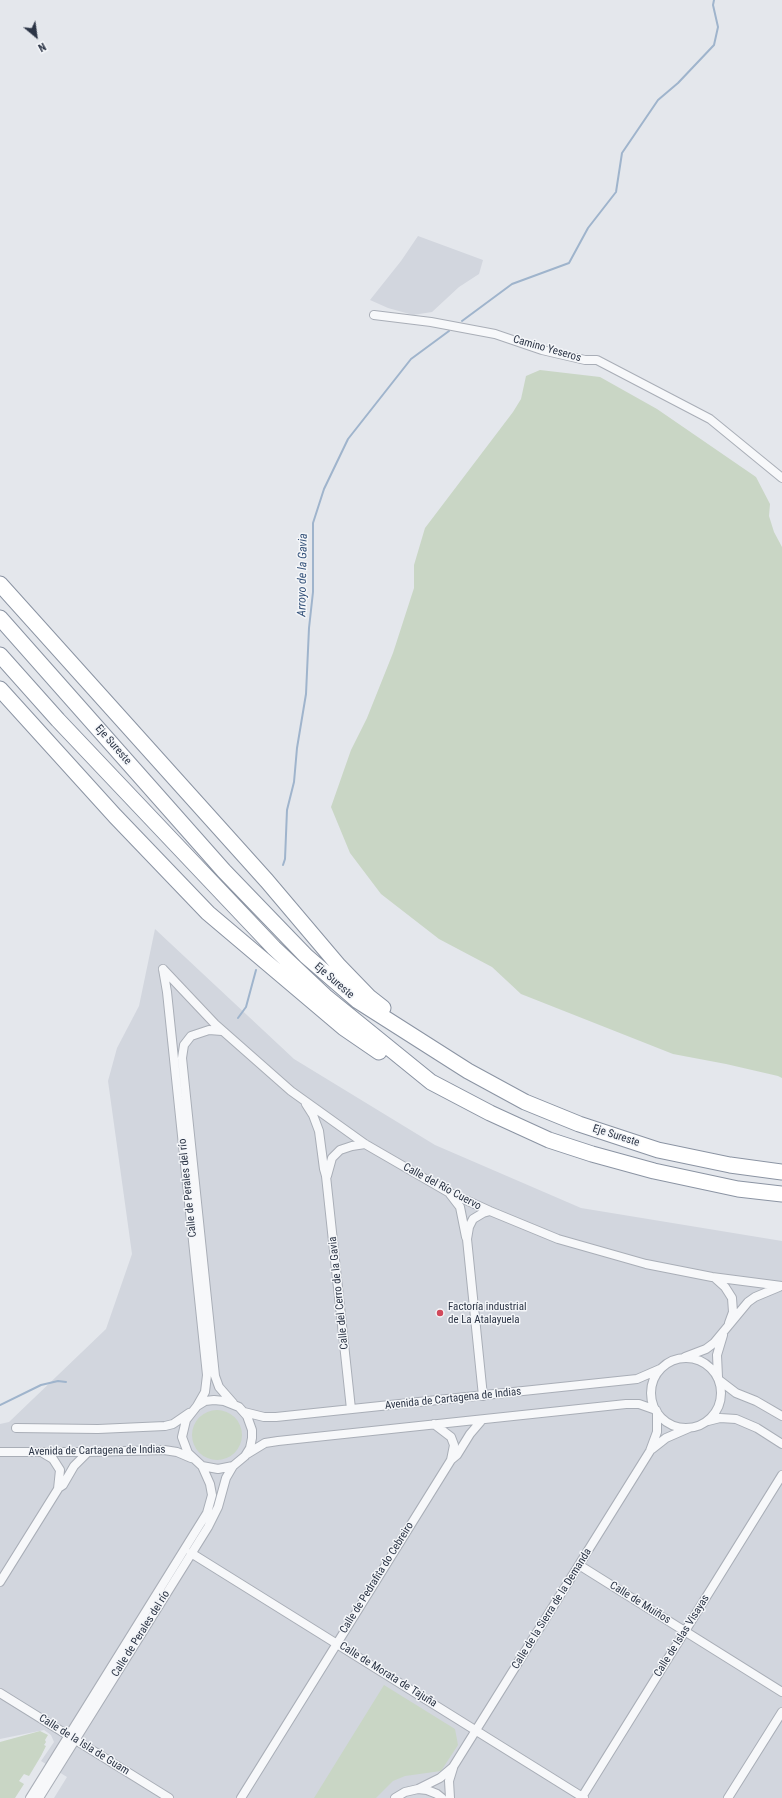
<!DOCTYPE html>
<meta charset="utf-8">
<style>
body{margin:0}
#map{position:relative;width:782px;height:1798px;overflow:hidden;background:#e4e7ec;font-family:"Roboto Condensed",sans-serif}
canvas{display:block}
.north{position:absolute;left:16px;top:16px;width:40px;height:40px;-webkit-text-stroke:3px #f4f6f9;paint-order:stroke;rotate:151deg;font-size:11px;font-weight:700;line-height:16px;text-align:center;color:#2b3445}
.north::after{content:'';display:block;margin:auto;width:14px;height:18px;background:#2b3445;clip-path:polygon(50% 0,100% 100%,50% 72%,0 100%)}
</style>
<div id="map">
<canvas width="782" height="1798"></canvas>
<div class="north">N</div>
</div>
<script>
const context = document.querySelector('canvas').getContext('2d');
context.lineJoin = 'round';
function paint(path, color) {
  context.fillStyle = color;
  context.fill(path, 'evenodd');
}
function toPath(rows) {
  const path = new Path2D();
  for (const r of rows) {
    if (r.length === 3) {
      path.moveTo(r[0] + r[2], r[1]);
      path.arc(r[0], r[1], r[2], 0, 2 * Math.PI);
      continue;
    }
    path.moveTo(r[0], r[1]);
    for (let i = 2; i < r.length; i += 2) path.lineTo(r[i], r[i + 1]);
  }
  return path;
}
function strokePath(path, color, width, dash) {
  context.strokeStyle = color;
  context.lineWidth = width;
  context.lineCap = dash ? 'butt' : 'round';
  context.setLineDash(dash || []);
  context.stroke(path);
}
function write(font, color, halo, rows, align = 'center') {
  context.font = font + ' "Roboto Condensed",sans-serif';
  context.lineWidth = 3;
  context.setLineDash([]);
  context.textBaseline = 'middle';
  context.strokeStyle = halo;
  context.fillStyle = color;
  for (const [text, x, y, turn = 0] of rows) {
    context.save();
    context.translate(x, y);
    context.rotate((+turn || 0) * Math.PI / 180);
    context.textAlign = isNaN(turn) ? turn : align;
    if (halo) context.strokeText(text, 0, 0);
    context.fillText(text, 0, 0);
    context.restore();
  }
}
const built = toPath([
 [418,236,483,260,479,274,459,287,432,312,413,315,388,308,370,300,401,261],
 [155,929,294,1059,435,1145,581,1208,782,1241,782,1798,54,1798,67,1777,41,1761,54,1742,51,1735,44,1730,0,1739,0,1424,9,1422,106,1329,132,1254,108,1081,117,1048,139,1006]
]);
const green = toPath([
 [540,370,600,377,657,409,756,477,770,504,769,516,774,532,782,547,782,1078,778,1076,726,1064,673,1054,521,994,492,967,439,939,381,894,350,853,331,807,351,750,367,718,393,653,414,588,414,565,425,528,513,412,521,399,526,376],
 [217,1435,25],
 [384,1685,455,1729,458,1745,441,1771,405,1776,393,1781,376,1798,314,1798],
 [40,1731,48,1735,45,1740,46,1742,44,1745,46,1746,41,1756,29,1776,24,1774,19,1781,24,1784,15,1798,0,1798,0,1742]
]);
const stream = toPath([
 [462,321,512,284,569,263,588,228,616,192,622,153,658,100,678,83,714,45,718,27,713,5,714,0],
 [283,865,285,859,287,810,294,782,297,748,306,694,309,628,313,592,313,523,324,489,348,439,411,359,449,331],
 [238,1018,246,1007,256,970],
 [0,1405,41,1385,58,1381,66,1382]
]);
const minor = toPath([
 [374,315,431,322,495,334,542,350,585,360,597,360,710,419,782,478],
 [163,969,215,1024,291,1091,365,1144,448,1192,490,1211,558,1239,646,1264,712,1277,782,1286],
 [163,969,167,992,207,1375,205,1392,197,1406,186,1420,182,1437,188,1453,202,1466,218,1469,233,1466,245,1456,250,1448,252,1438,252,1430,247,1416,239,1407,224,1401,214,1400,205,1401,197,1406],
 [222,1031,209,1030,191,1036,184,1045,182,1058,215,1376,219,1387,233,1403],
 [306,1104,313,1115,319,1131,324,1169,326,1176,351,1409],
 [327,1176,332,1158,340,1150,352,1146,365,1144],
 [450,1194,460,1207,466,1237],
 [715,1278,725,1287,732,1298,733,1312,729,1323],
 [685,1357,706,1349,714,1343,748,1302,755,1297,779,1287],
 [686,1393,35],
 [718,1377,717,1355,723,1335],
 [719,1380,736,1393,756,1401,782,1416],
 [483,1396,467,1239,469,1227,473,1219,483,1213,490,1211],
 [244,1412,264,1417,276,1417,637,1379,660,1369],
 [708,1421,720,1418,736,1419,757,1428,782,1444],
 [16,1428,98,1429,165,1426,173,1424,189,1413],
 [652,1449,666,1438,689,1428],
 [0,1452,88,1452,164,1450,177,1452,191,1458],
 [247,1454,265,1443,278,1441,626,1404,639,1404,656,1410],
 [451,1460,457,1455,470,1434,482,1420],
 [60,1487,63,1485,74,1466,88,1452],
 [191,1553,584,1798],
 [579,1565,782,1692],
 [0,1582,58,1489,60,1470,53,1459,43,1453],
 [0,1693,169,1798],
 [418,1789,440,1778,453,1767,650,1451,657,1432,657,1412],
 [582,1797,782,1475],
 [30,1798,207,1513,212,1495,210,1484,202,1466],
 [39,1798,208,1527,218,1507,226,1478,233,1466],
 [241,1798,451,1460,454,1445,451,1437,434,1424],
 [395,1798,405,1792,418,1789,427,1790,437,1794,442,1798],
 [450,1798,449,1781,453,1768],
 [728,1798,782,1712]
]);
const motorway = toPath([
 [0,584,267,881,339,966,369,997,383,1008],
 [0,618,224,871,306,956,358,1001,468,1071,525,1102,579,1124,658,1150,730,1165,782,1172],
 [0,655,58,720,274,948,325,996,431,1082,490,1113,549,1140,592,1154,654,1171,738,1189,782,1194],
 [0,689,115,816,208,913,344,1028,379,1052]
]);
const markers = [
 [440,1313,4,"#d1495b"]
];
const streetNames = [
 ["Camino Yeseros",547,349,16],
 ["Eje Sureste",113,745,49],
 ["Eje Sureste",334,981,41],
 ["Eje Sureste",616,1136,18],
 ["Calle del Río Cuervo",442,1187,28],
 ["Calle de Perales del río",188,1188,-96],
 ["Calle del Cerro de la Gavia",339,1293,-96],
 ["Avenida de Cartagena de Indias",453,1399,-6],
 ["Avenida de Cartagena de Indias",97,1451,-1],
 ["Calle de Pedrafita do Cebreiro",377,1578,-58],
 ["Calle de Muiños",640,1603,32],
 ["Calle de la Sierra de la Demanda",552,1609,-58],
 ["Calle de Perales del río",141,1634,-58],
 ["Calle de Islas Visayas",682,1636,-58],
 ["Calle de Morata de Tajuña",388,1675,32],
 ["Calle de la Isla de Guam",84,1745,32]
];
const poiNames = [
 ["Factoría industrial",448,1307],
 ["de La Atalayuela",448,1320]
];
const waterNames = [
 ["Arroyo de la Gavia",303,575,-89]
];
paint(built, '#d2d6de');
paint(green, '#c9d6c5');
strokePath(stream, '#9fb4cc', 2);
strokePath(minor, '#a9aeb7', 10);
strokePath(motorway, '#8b94a3', 17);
strokePath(minor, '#f7f8fa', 8);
strokePath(motorway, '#fff', 15);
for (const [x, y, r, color] of markers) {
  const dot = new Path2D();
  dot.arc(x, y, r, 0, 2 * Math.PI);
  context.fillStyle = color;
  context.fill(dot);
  strokePath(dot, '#f4f6f9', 1.5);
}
write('11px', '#2b3445', '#f4f6f9', streetNames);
write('11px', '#2b3445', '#f4f6f9', poiNames, 'left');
write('italic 12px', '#34527a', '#f4f6f9', waterNames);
</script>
